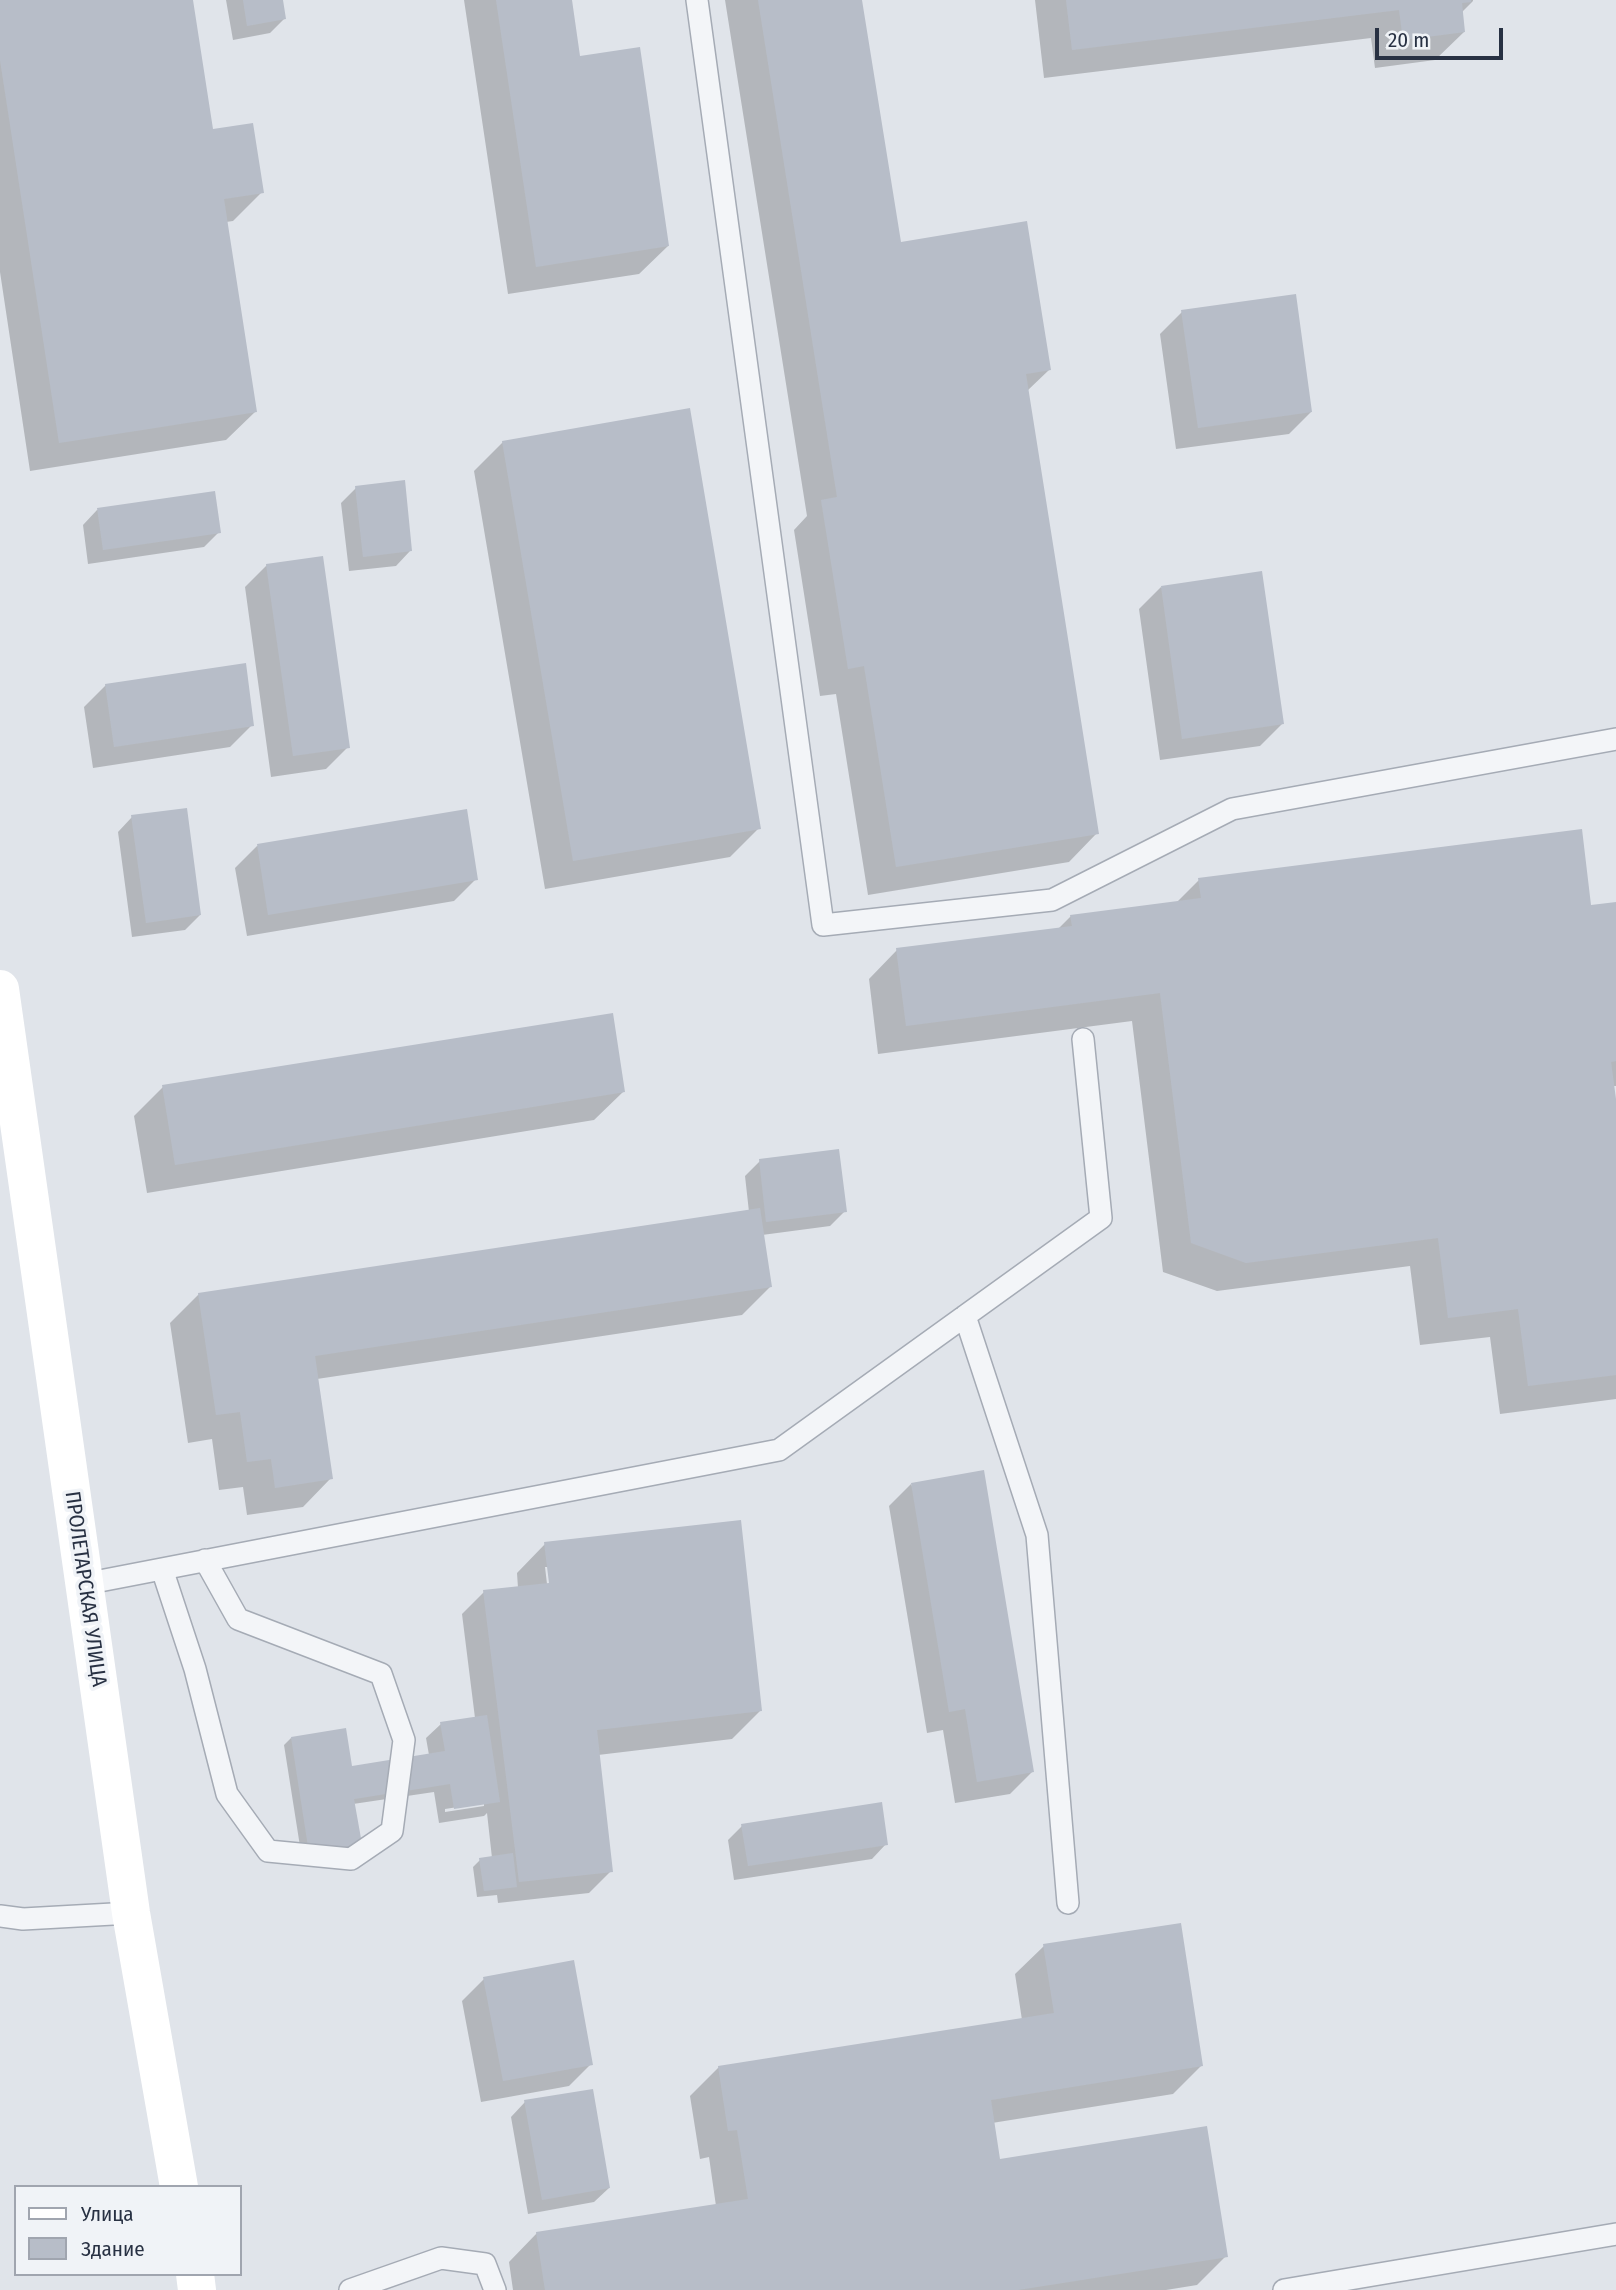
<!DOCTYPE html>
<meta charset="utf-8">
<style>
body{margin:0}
#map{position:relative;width:1616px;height:2290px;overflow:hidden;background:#e0e4ea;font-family:"Fira Sans Condensed",sans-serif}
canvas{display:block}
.legend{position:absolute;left:14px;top:2185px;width:228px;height:91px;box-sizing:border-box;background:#f0f3f7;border:2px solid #a0a5af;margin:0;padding:9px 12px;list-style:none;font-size:21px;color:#283143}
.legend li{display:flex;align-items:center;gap:14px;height:35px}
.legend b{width:35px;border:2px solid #a0a5af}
.scale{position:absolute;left:1375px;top:28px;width:128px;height:32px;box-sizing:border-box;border:4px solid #283143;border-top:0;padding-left:9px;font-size:21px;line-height:24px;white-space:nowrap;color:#283143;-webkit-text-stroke:5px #f0f3f7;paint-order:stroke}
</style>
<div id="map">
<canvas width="1616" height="2290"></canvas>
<ul class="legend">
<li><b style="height:9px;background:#fff"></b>Улица</li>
<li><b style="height:19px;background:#b7bdc8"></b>Здание</li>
</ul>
<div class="scale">20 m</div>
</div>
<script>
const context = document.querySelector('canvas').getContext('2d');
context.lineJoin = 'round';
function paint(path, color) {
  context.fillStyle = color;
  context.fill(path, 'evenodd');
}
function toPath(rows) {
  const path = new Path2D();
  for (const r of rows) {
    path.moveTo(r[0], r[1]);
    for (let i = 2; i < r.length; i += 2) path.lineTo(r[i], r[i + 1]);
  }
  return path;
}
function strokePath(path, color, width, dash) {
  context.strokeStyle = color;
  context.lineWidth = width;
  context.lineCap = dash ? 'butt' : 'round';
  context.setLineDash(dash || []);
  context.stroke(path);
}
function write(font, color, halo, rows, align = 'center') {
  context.font = font + ' "Fira Sans Condensed",sans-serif';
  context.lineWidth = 7;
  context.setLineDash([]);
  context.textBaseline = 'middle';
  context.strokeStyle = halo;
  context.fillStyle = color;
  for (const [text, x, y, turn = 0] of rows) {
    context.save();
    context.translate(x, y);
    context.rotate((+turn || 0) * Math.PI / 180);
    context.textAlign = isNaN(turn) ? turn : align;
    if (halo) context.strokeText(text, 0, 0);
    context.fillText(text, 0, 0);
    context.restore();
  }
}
const shadow = toPath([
 [0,0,192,0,212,131,262,192,233,221,226,222,255,412,226,440,30,471,0,272],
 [226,0,281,0,284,19,270,33,233,40],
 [464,0,570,0,579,58,668,246,639,274,508,294],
 [725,0,860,0,899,244,1049,370,1027,391,1097,833,1069,862,868,895,836,694,820,696,794,530,807,516],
 [1035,0,1473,0,1473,1,1461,13,1464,32,1435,60,1375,68,1371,38,1044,78],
 [1182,312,1311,412,1289,434,1176,449,1160,334],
 [503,442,759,828,730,857,545,889,474,471],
 [356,488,410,551,396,566,349,571,341,503],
 [97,510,219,532,204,547,88,564,83,525],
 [267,565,348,747,326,769,271,777,245,587],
 [1161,587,1282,724,1260,746,1160,760,1139,609],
 [106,685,252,725,230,747,93,768,84,707],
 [132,817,200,915,185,930,132,937,118,832],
 [257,846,476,879,454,901,247,936,235,868],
 [1199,880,1590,907,1616,904,1616,1086,1613,1086,1616,1113,1616,1399,1500,1414,1490,1337,1420,1345,1410,1266,1217,1291,1163,1272,1132,1021,878,1054,869,979,897,950,1058,929,1071,916,1176,903],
 [163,1087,623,1092,594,1120,147,1193,134,1116],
 [760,1161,845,1211,830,1226,762,1235,770,1287,742,1315,317,1379,331,1478,303,1507,247,1515,243,1487,219,1490,212,1439,188,1443,170,1323,199,1294,749,1212,745,1176],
 [911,1484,1032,1772,1010,1794,955,1803,943,1730,927,1733,889,1506],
 [545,1544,760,1711,732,1739,598,1755,611,1871,589,1893,498,1903,497,1895,477,1897,473,1867,480,1860,492,1858,487,1813,484,1816,439,1823,434,1792,353,1804,353,1851,302,1859,284,1745,291,1738,350,1768,429,1755,426,1738,441,1724,475,1718,462,1614,484,1592,518,1588,517,1573],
 [545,1567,549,1567,551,1584,547,1584],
 [484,1803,484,1806,445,1812,445,1809],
 [742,1826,886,1844,872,1859,734,1880,728,1840],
 [1044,1946,1201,2066,1173,2094,992,2123,998,2161,1226,2256,1197,2285,1166,2290,513,2290,509,2262,537,2233,716,2206,709,2157,700,2159,690,2096,719,2067,1022,2020,1015,1974],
 [484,1979,591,2064,569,2086,481,2102,462,2001],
 [525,2102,609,2188,594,2202,528,2214,511,2117]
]);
const building = toPath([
 [0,0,193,0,213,129,253,123,264,193,224,199,257,412,59,443,0,60],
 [243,0,283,0,286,19,247,26],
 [496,0,572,0,580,56,640,47,669,246,536,267],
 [758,0,862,0,901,242,1027,221,1051,370,1026,374,1099,834,896,867,864,666,848,669,821,500,837,497],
 [1066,0,1471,0,1471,2,1462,3,1465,32,1403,40,1399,10,1072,50],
 [1296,294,1312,412,1198,428,1181,310],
 [690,408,761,829,573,861,502,441],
 [405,480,412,551,363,557,355,486],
 [215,491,221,533,103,550,97,508],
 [323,556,350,748,293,756,266,564],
 [1262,571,1284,724,1182,739,1161,586],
 [246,663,254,726,114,747,105,684],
 [187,808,201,915,146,923,131,815],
 [467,809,478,880,268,915,257,844],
 [1582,829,1591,905,1616,902,1616,1061,1611,1062,1616,1099,1616,1375,1528,1386,1518,1309,1448,1318,1438,1238,1246,1263,1191,1243,1160,993,906,1026,896,948,1072,926,1070,915,1201,898,1198,878],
 [613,1013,625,1092,175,1165,162,1085],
 [839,1149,847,1212,766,1222,759,1159],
 [760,1208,772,1287,315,1356,333,1479,275,1488,271,1459,247,1462,240,1412,216,1415,198,1293],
 [984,1470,1034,1772,977,1782,965,1709,949,1712,911,1483],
 [741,1520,762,1711,597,1730,613,1872,519,1882,483,1590,549,1583,544,1542],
 [487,1715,500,1802,454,1809,450,1784,354,1799,362,1844,309,1853,291,1737,346,1728,352,1766,445,1751,440,1722],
 [882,1802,888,1845,748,1866,741,1824],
 [513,1853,517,1887,484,1891,479,1858],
 [1181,1923,1203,2066,991,2100,1000,2159,1207,2126,1228,2257,1018,2290,545,2290,536,2232,748,2199,737,2130,728,2131,718,2066,1054,2013,1043,1944],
 [574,1960,593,2065,503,2081,483,1977],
 [593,2089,610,2188,542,2200,524,2100]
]);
const lane = toPath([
 [697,0,823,925,1052,900,1232,809,1616,739],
 [965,1316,1037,1535,1068,1903],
 [162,1569,195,1669,227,1794,268,1851,351,1859,392,1831,404,1740,381,1674,238,1619,205,1560],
 [84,1584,779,1450,1101,1218,1083,1039],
 [0,1916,23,1919,131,1913],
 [350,2290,441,2258,485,2264,495,2290],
 [1284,2290,1616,2234]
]);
const secondary = toPath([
 [0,989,131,1913,179,2187],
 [195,2274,197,2290]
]);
const streetNames = [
 ["ПРОЛЕТАРСКАЯ УЛИЦА",85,1589,82]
];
paint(shadow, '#0003');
paint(building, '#b7bdc8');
strokePath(lane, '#a5abb5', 24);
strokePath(lane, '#f3f5f8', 21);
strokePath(secondary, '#fff', 38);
write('21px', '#283143', '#f0f3f7', streetNames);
</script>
